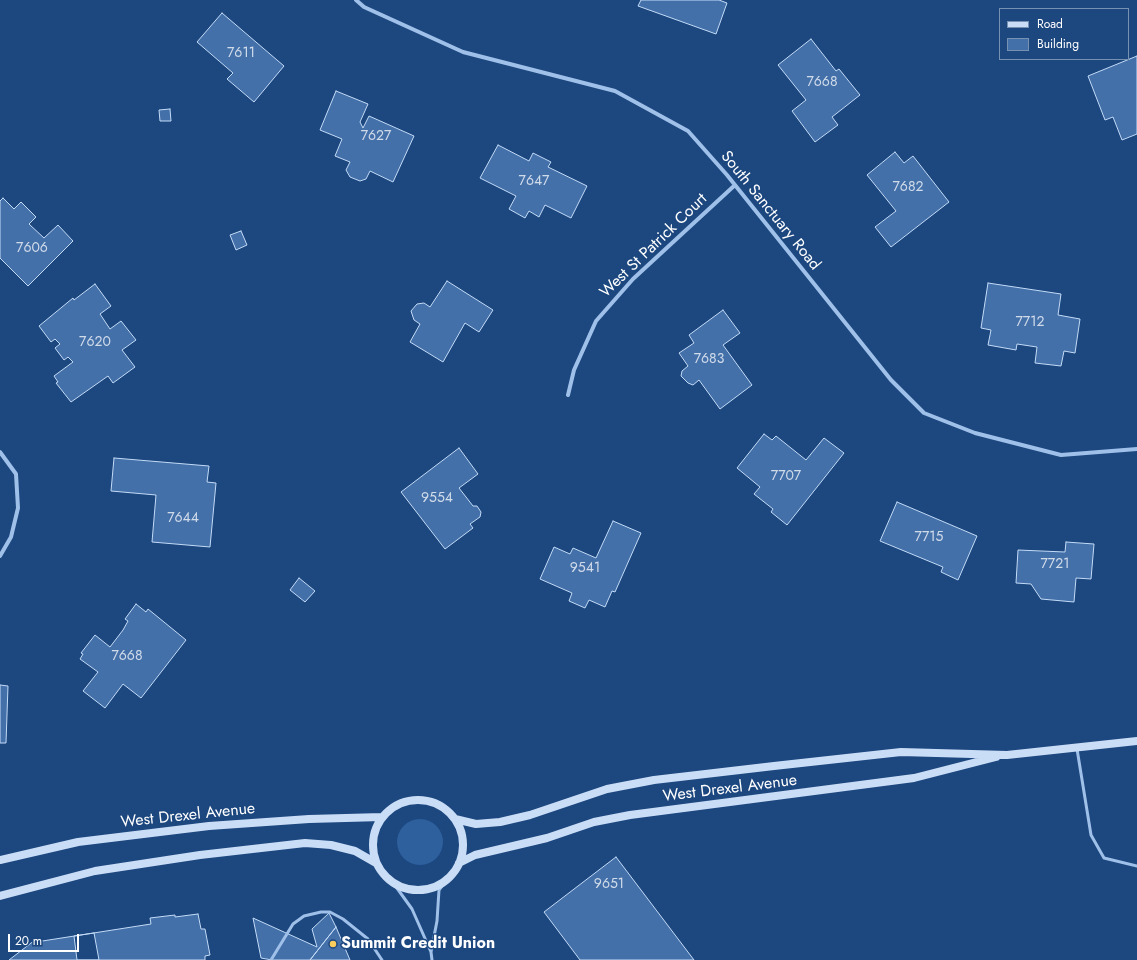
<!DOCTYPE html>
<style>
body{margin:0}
#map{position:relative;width:1137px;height:960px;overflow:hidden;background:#1c477f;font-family:Jost,sans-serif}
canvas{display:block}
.legend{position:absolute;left:999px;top:8px;width:130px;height:52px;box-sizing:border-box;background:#1c477f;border:1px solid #7791b2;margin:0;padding:5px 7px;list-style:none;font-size:12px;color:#fff}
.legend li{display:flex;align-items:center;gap:8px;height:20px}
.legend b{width:20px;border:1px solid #7791b2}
.scale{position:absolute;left:8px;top:934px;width:71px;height:18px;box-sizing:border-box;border:2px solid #fff;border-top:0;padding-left:5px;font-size:12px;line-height:14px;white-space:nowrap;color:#fff;-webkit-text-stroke:3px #1c477f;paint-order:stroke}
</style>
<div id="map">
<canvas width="1137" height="960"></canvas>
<ul class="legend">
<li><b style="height:5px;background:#caddf7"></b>Road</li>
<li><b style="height:11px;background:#4470a9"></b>Building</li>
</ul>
<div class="scale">20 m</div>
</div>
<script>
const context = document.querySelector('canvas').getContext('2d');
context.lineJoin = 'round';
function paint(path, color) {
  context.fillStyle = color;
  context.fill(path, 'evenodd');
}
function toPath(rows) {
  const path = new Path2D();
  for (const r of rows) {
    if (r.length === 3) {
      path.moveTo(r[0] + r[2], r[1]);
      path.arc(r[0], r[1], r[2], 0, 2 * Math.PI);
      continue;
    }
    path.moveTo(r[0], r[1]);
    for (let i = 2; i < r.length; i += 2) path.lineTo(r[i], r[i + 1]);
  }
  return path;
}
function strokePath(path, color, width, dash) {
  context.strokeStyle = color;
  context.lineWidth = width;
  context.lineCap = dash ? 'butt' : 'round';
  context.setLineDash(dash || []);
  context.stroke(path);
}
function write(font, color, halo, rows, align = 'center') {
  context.font = font + ' Jost,sans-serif';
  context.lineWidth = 3;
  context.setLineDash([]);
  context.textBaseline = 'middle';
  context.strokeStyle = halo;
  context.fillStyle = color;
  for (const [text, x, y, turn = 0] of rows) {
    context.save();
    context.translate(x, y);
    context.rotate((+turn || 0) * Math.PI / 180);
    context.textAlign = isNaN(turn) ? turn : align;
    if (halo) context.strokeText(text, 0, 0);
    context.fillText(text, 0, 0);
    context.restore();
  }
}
const green = toPath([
 [420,842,23]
]);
const building = toPath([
 [641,0,719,0,727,3,716,34,638,6,641,0],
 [222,13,284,66,254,102,227,79,233,73,197,42,222,13],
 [811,39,836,71,839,69,860,95,832,117,838,125,815,142,792,111,806,100,778,65,811,39],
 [1137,56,1137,134,1122,140,1113,117,1105,120,1088,76,1137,56],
 [336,91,368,104,360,122,363,128,369,116,414,136,393,182,370,171,366,179,360,181,350,177,346,170,350,162,335,156,342,139,320,130,336,91],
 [170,109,171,121,160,121,159,110,170,109],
 [498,145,529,161,533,153,551,162,548,167,587,186,571,218,545,205,539,217,529,211,525,218,509,209,516,196,480,178,498,145],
 [895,152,904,163,913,156,949,202,891,247,875,227,896,211,867,175,895,152],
 [3,198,14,209,21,202,36,217,29,224,44,238,58,225,73,241,28,286,0,258,0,201,3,198],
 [241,231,247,245,236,250,230,235,241,231],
 [447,281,493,310,479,332,465,323,443,362,410,342,420,324,414,320,411,311,417,304,424,303,430,307,447,281],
 [988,283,1061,294,1058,315,1080,319,1075,353,1064,351,1061,366,1035,363,1037,347,1017,344,1016,350,988,345,991,330,981,328,988,283],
 [95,284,111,306,100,314,110,329,121,321,136,340,122,350,135,367,113,383,108,376,71,402,56,383,58,382,54,376,73,362,68,357,64,360,55,348,60,344,55,339,51,342,39,326,73,298,74,300,95,284],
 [723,310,740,333,723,345,752,385,720,409,699,380,693,385,688,383,681,376,682,371,688,366,679,353,694,343,689,335,723,310],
 [764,434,772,440,776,436,806,460,824,438,844,453,787,525,771,512,773,509,754,494,760,487,737,468,764,434],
 [459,448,478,474,459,488,473,506,477,506,481,512,480,517,470,524,473,528,445,549,401,492,459,448],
 [114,458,209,466,207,482,216,483,210,547,152,542,156,495,111,491,114,458],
 [897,502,977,536,958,580,941,572,943,567,880,541,897,502],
 [613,521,641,533,615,592,612,591,605,607,589,600,585,608,569,601,572,593,540,579,554,547,570,554,573,548,596,558,613,521],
 [1066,542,1094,544,1091,579,1076,578,1074,602,1041,599,1031,584,1016,583,1018,550,1065,552,1066,542],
 [299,578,315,591,305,602,290,590,299,578],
 [136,604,146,612,148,609,186,640,141,698,123,684,105,708,83,691,98,672,80,659,83,654,81,653,95,635,110,647,123,630,128,621,125,619,136,604],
 [0,685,8,686,6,743,0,743,0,685],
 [616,857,694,960,580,960,544,912,616,857],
 [329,913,336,927,310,960,272,960,261,958,253,918,317,947,312,929,329,913],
 [198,914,201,929,205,929,210,955,205,956,205,960,9,960,35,940,36,942,151,924,150,918,175,915,175,917,198,914],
 [336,927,350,960,310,960,336,927],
 [94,933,99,960,77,960,74,936,94,933]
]);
const lane = toPath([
 [1077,749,1091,835,1104,858,1137,866],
 [394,884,412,909,431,952,432,960],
 [431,952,437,921,439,890,445,882],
 [271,960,293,924,304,916,321,912,330,912,343,919,368,939,382,960]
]);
const street = toPath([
 [356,0,364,7,463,52,615,91,688,131,727,175,891,380,924,413,975,433,1061,455,1137,449],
 [568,395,574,370,596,321,633,279,735,185],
 [0,452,16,474,18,508,11,537,0,556]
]);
const secondary = toPath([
 [418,845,45],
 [455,819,476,824,500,822,530,815,607,789,654,780,774,766,901,752,1007,755,1137,741],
 [0,860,78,842,209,826,309,819,382,817],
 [459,863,475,855,547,838,594,822,630,815,914,778,996,757],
 [0,896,95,871,200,855,305,843,331,845,355,851,376,863]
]);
const markers = [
 [333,944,4,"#facd5d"]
];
const numberNames = [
 ["7611",241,54],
 ["7668",822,83],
 ["7627",376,137],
 ["7647",534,182],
 ["7682",908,188],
 ["7606",32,249],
 ["7712",1030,323],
 ["7620",95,343],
 ["7683",709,360],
 ["7707",786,477],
 ["9554",437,499],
 ["7644",183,519],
 ["7715",929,538],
 ["7721",1055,565],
 ["9541",585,569],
 ["7668",127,657],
 ["9651",609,885]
];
const streetNames = [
 ["South Sanctuary Road",770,211,51],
 ["West St Patrick Court",654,246,-44],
 ["West Drexel Avenue",730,789,-7],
 ["West Drexel Avenue",188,816,-6]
];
const poiNames = [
 ["Summit Credit Union",341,944]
];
paint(green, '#2e609e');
paint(building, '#4470a9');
strokePath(building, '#c3dbf7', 1);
strokePath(lane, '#9fc0e9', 3);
strokePath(street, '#9fc0e9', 4);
strokePath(secondary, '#caddf7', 8);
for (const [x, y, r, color] of markers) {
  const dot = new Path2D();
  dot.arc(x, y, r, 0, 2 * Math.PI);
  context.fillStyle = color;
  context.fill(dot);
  strokePath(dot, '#1c477f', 1.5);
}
write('14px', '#d0dbea', null, numberNames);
write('16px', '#fff', '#1c477f', streetNames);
write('bold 16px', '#fff', '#1c477f', poiNames, 'left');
</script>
